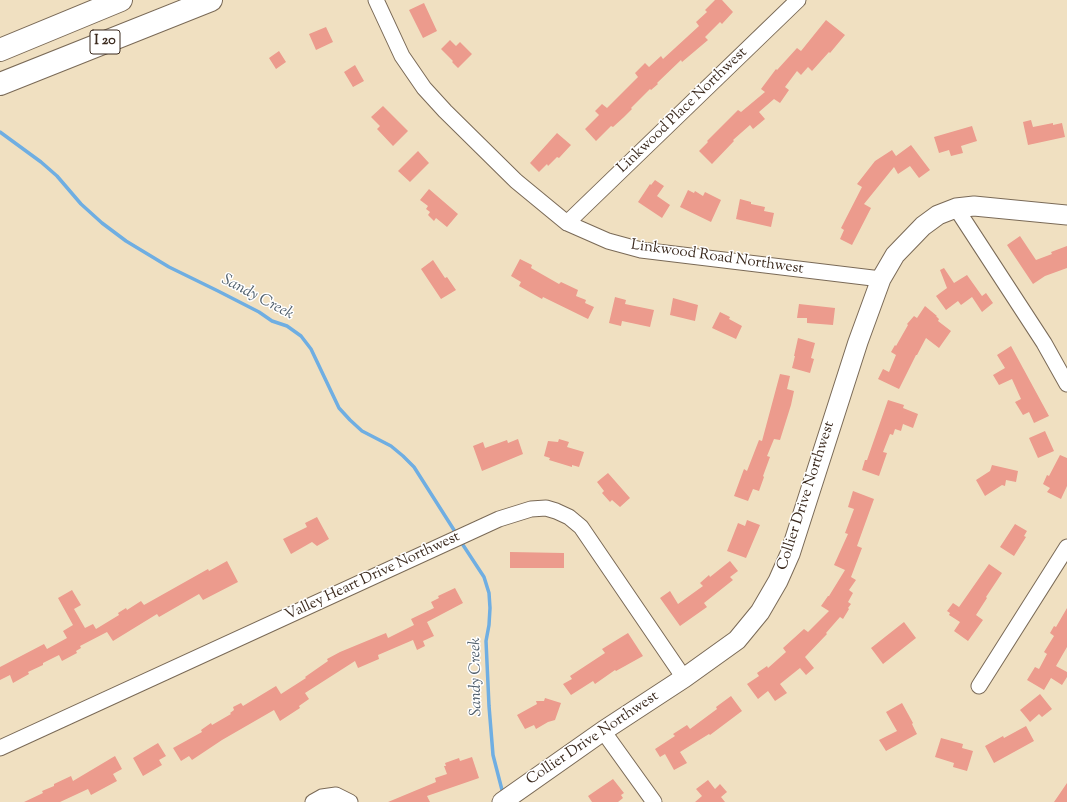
<!DOCTYPE html>
<style>
body{margin:0}
canvas{display:block;background:#f0e0c1}
</style>
<canvas width="1067" height="802"></canvas>
<script>
const context = document.querySelector('canvas').getContext('2d');
context.lineJoin = 'round';
function toPath(rows) {
  const path = new Path2D();
  for (const r of rows) {
    path.moveTo(r[0], r[1]);
    for (let i = 2; i < r.length; i += 2) path.lineTo(r[i], r[i + 1]);
  }
  return path;
}
function strokePath(path, color, width, dash) {
  context.strokeStyle = color;
  context.lineWidth = width;
  context.lineCap = dash ? 'butt' : 'round';
  context.setLineDash(dash || []);
  context.stroke(path);
}
function paint(path, color) {
  context.fillStyle = color;
  context.fill(path, 'evenodd');
}
function write(font, color, halo, rows, align = 'center') {
  context.font = font + ' "Sorts Mill Goudy",serif';
  context.lineWidth = 3;
  context.setLineDash([]);
  context.textBaseline = 'middle';
  context.strokeStyle = halo;
  context.fillStyle = color;
  for (const [text, x, y, turn = 0] of rows) {
    context.save();
    context.translate(x, y);
    context.rotate((+turn || 0) * Math.PI / 180);
    context.textAlign = isNaN(turn) ? turn : align;
    if (halo) context.strokeText(text, 0, 0);
    context.fillText(text, 0, 0);
    context.restore();
  }
}
const stream = toPath([
 [0,132,41,162,57,176,81,204,102,223,126,241,169,267,218,291,259,312,272,321,287,326,301,336,311,349,339,408,350,420,362,431,391,446,403,456,414,467,454,530],
 [463,545,484,577,489,593,490,608,489,625,486,641,489,706,493,755,502,790]
]);
const building = toPath([
 [715,0,722,0,733,12,722,24,720,22,705,37,708,40,682,62,681,60,657,83,658,84,651,90,650,89,631,108,632,109,624,117,613,127,611,126,596,141,585,129,599,115,595,111,602,104,607,108,638,77,635,73,645,63,649,67,661,56,663,59,699,26,696,22,707,12,705,10],
 [424,3,437,31,423,38,409,10],
 [826,20,845,35,830,53,829,52,812,71,808,67,801,75,797,71,785,87,789,90,780,103,774,99,759,112,765,119,753,129,750,125,733,140,734,141,712,164,699,151,708,142,707,141,738,110,741,112,765,92,761,89,776,69,777,70,797,48,801,51],
 [326,27,333,42,316,50,309,34],
 [450,40,456,46,460,42,472,54,458,68,452,62,453,61,441,49],
 [279,51,286,62,276,69,269,58],
 [355,65,364,81,353,87,344,72],
 [383,106,408,131,393,146,377,129,380,126,371,117],
 [1031,120,1033,127,1053,123,1053,125,1062,123,1065,137,1028,145,1023,122],
 [972,126,977,141,961,146,963,153,951,156,949,150,939,153,934,137],
 [557,133,571,145,559,158,557,157,548,166,547,164,539,172,530,163],
 [911,145,930,170,919,178,910,166,898,174,894,167,864,204,871,208,852,245,840,239,844,230,841,228,862,187,857,184,875,161,892,150,896,156],
 [418,151,429,163,410,182,398,171],
 [655,180,664,186,657,196,670,205,662,218,638,202,650,184,651,185],
 [429,189,458,214,447,227,436,218,434,221,428,215,430,212,426,209,428,206,420,200],
 [688,190,694,193,695,191,703,196,705,192,721,200,711,222,680,207],
 [740,199,751,202,751,204,765,207,764,211,774,213,771,227,736,219],
 [1020,236,1036,260,1052,254,1051,252,1067,246,1067,268,1045,276,1033,284,1007,245],
 [520,259,532,265,531,268,559,284,561,282,578,290,576,296,586,300,585,303,594,307,588,319,543,297,542,299,519,286,521,282,511,276],
 [433,260,445,278,447,277,456,290,441,299,421,269],
 [944,268,954,283,967,275,982,296,986,293,993,303,982,312,972,297,961,305,958,301,946,310,936,296,947,288,940,270],
 [615,297,626,300,625,304,654,310,650,327,622,321,621,326,609,323],
 [673,298,698,305,695,321,670,315],
 [799,304,835,308,833,325,807,323,807,318,797,318],
 [925,306,937,316,936,316,939,319,938,321,951,331,939,348,926,338,917,355,916,355,899,389,878,379,883,369,889,372,896,355,891,352,895,345,896,346,908,325,907,324,914,316,917,318],
 [720,312,730,317,729,319,742,326,736,339,712,328],
 [798,338,815,343,811,358,814,359,810,373,792,368,795,356,794,356],
 [1011,346,1049,416,1034,423,1029,412,1023,415,1015,402,1021,399,1012,379,999,385,993,375,1005,368,997,355],
 [780,374,790,376,787,389,794,391,791,405,780,440,774,439,767,456,770,457,763,476,764,477,759,491,753,489,748,501,734,496,744,469,747,471,759,440,762,441],
 [888,400,904,405,903,408,918,414,913,428,903,424,901,431,895,429,893,435,890,434,883,452,887,453,879,476,862,470,865,460,867,460],
 [1045,431,1054,451,1038,458,1029,438],
 [518,439,523,454,482,471,473,446,483,442,485,448,507,440,508,443],
 [559,439,569,442,567,447,584,452,579,467,572,465,572,467,549,460,550,458,544,456,548,441,558,442],
 [1060,455,1067,458,1067,486,1061,499,1047,492,1050,488,1043,484,1047,475,1049,476],
 [992,465,1018,471,1016,482,1006,480,1005,486,1002,485,985,496,976,480,990,471],
 [608,473,630,498,620,507,612,500,610,502,602,493,604,491,597,482],
 [853,491,874,499,857,546,862,548,851,577,856,580,849,590,853,593,848,602,851,604,848,608,849,609,843,619,840,617,826,633,827,634,805,657,814,668,806,675,800,668,780,684,787,693,775,701,768,691,758,699,747,684,759,676,757,673,767,666,768,668,786,652,783,648,804,629,808,632,829,611,821,606,828,596,829,596,845,570,834,565,848,534,845,533,854,509,848,507],
 [317,517,329,539,317,546,312,542,291,554,283,539,307,527,305,523],
 [747,520,760,525,746,558,727,551,738,523,745,526],
 [1015,524,1027,531,1024,536,1026,537,1014,556,1000,547],
 [510,552,564,553,564,568,510,568],
 [227,561,238,582,203,600,199,594,159,617,157,614,113,641,107,632,80,646,81,648,76,651,77,653,62,661,59,655,43,663,43,665,28,672,29,674,13,683,10,675,0,680,0,667,44,644,47,649,67,638,63,631,73,625,58,598,72,590,81,605,74,609,85,628,93,624,96,629,119,615,118,613,126,608,127,610,141,601,144,605,208,569,209,571],
 [730,561,738,571,730,577,733,580,704,603,707,607,680,626,660,598,670,591,678,604,703,586,700,583,709,575,710,577],
 [989,564,1002,573,986,597,987,598,976,615,983,620,968,641,954,631,960,622,949,615,950,613,947,611,953,603,959,607],
 [455,588,463,603,427,622,434,636,423,641,425,646,417,650,413,640,378,655,379,659,358,668,355,661,305,693,309,699,299,706,300,708,280,721,274,710,222,740,192,760,189,756,181,761,173,748,202,732,201,730,211,723,212,725,231,714,230,713,234,710,233,707,241,703,243,706,276,686,281,694,306,678,305,677,328,661,327,659,340,652,386,633,388,638,414,625,411,619,434,608,431,602,439,598,438,596],
 [1067,608,1067,647,1056,666,1067,672,1067,677,1062,685,1051,678,1044,690,1027,680,1035,667,1039,669,1047,654,1044,652,1054,636,1050,633,1054,626,1056,627],
 [904,622,916,638,883,664,871,648],
 [628,633,643,656,616,671,615,670,595,684,593,681,571,695,563,684,572,679,570,676,605,653,602,649],
 [1040,694,1052,709,1042,717,1039,714,1030,722,1020,710],
 [731,696,742,711,710,735,709,734,680,752,687,763,674,770,665,754,660,757,655,749,675,736,673,734,687,725,690,729,717,709,716,707],
 [545,698,561,703,555,720,548,722,536,729,534,725,525,729,517,715,537,704,536,701,544,701],
 [902,703,913,723,912,724,917,734,886,751,879,740,897,731,886,712],
 [1026,726,1034,741,994,763,985,746,1003,736,1004,738],
 [941,738,963,744,962,748,973,751,967,771,953,767,954,763,935,757],
 [158,743,166,756,159,760,162,765,143,776,133,758],
 [115,756,122,769,113,774,117,781,91,795,88,789,60,802,24,802,43,793,42,791,54,786,54,784,71,776,73,781],
 [472,757,479,778,427,796,430,802,388,802,436,782,435,778,447,774,444,766,446,766,445,763,459,758,460,761],
 [613,779,624,793,621,795,623,798,618,802,592,802,588,796],
 [708,780,715,789,720,784,727,792,721,797,725,802,695,802,702,796,696,789],
 [1067,783,1067,802,1054,802]
]);
const minor = toPath([
 [376,0,402,56,424,88,445,111,516,181,567,223,608,241,641,250,881,279],
 [956,208,1044,343,1067,384],
 [567,223,798,0],
 [979,686,1067,547],
 [603,731,654,802],
 [0,748,499,519,531,509,546,508,556,511,569,517,581,527,684,678],
 [313,802,322,797,336,795,350,802]
]);
const major = toPath([
 [502,802,603,731,684,678,737,640,760,612,778,581,790,554,858,342,881,279,895,255,923,226,938,215,956,208,974,206,1067,215]
]);
const highway = toPath([
 [0,50,121,0],
 [0,84,211,0]
]);
const shields = [
 [105,42,30]
];
const shieldNames = [
 ["I 20",105,42]
];
const streetNames = [
 ["Linkwood Place Northwest",683,111,-44],
 ["Linkwood Road Northwest",717,258,8],
 ["Collier Drive Northwest",807,496,-72],
 ["Valley Heart Drive Northwest",373,577,-25],
 ["Collier Drive Northwest",593,739,-34]
];
const waterNames = [
 ["Sandy Creek",257,298,28],
 ["Sandy Creek",477,677,-91]
];
strokePath(stream, '#6faee2', 3.5);
paint(building, '#ec9b8d');
strokePath(minor, '#7a6a57', 17);
strokePath(major, '#7a6a57', 21);
strokePath(highway, '#7a6a57', 24);
strokePath(minor, '#fff', 15);
strokePath(major, '#fff', 19);
strokePath(highway, '#fff', 22);
for (const [x, y, w] of shields) {
  const box = new Path2D();
  box.roundRect(x - w / 2, y - 12, w, 24, 3);
  context.fillStyle = '#fff';
  context.fill(box);
  strokePath(box, '#3b2a1e', 1);
}
write('bold 14px', '#3b2a1e', null, shieldNames);
write('15px', '#3b2a1e', '#fff', streetNames);
write('italic 16px', '#505f6c', '#fff', waterNames);
</script>
